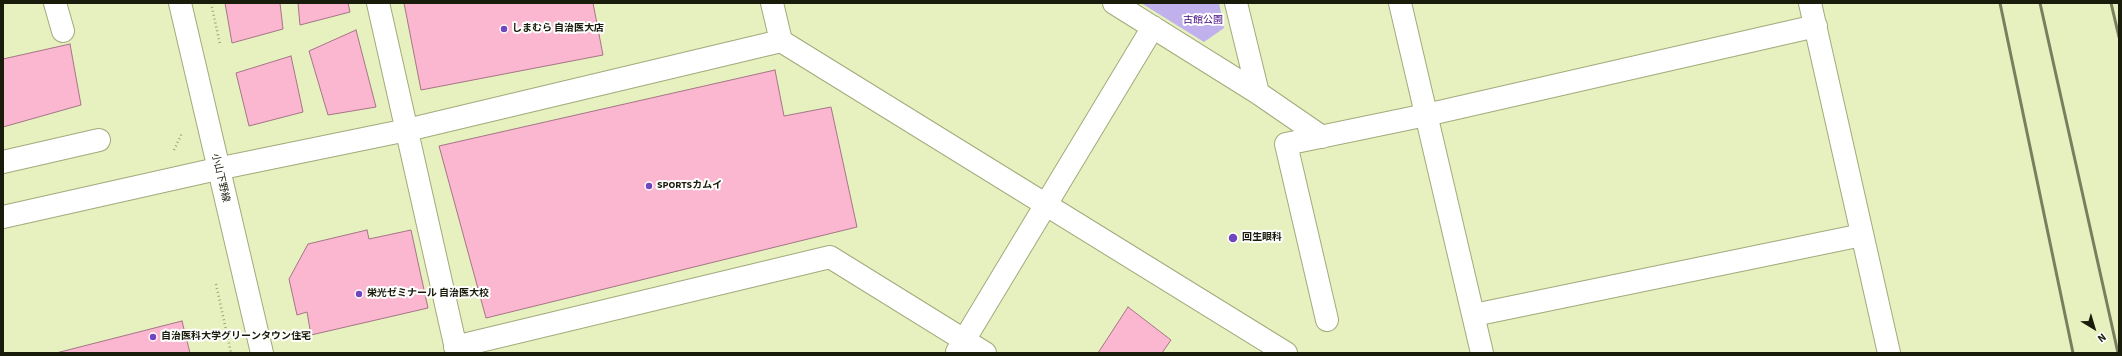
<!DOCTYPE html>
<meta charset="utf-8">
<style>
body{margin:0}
#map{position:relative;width:2122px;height:356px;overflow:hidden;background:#e7f0bf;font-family:"Source Sans 3",sans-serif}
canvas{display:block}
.frame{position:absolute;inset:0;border:4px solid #191c0a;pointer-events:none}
.north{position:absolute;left:2074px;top:308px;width:40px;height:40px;-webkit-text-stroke:3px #fff;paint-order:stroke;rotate:142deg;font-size:11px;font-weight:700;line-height:16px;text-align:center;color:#191c0a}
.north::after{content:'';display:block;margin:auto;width:14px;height:18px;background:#191c0a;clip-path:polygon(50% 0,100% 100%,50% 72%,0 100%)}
</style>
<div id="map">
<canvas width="2122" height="356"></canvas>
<div class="frame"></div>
<div class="north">N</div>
</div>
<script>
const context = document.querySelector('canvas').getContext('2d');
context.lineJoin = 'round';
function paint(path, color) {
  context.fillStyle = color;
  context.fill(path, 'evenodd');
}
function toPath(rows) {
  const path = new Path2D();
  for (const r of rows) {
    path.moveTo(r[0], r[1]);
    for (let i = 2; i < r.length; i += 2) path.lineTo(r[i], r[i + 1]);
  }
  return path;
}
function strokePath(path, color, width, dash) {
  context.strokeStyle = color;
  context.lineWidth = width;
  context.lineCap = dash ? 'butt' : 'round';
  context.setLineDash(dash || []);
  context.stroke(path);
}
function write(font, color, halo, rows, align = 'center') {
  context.font = font + ' "Source Sans 3","Noto Sans JP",sans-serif';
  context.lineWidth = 4;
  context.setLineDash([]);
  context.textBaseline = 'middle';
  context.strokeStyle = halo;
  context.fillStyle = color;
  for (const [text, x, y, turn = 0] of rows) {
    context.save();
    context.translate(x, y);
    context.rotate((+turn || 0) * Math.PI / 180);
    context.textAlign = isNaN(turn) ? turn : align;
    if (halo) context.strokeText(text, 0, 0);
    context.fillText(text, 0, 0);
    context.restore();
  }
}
const green = toPath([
 [1141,3,1219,3,1224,28,1204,42]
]);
const building = toPath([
 [225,3,280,3,283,29,232,43,225,3],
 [298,3,348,3,350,12,300,25,298,3],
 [404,3,593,3,603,55,421,90,404,3],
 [356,30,376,107,328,115,309,51,356,30],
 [70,44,81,105,3,127,3,59,70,44],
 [291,56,303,112,249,126,236,73,291,56],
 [775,70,784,116,831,107,857,227,486,318,439,146,775,70],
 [367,230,369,239,411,230,428,308,311,335,307,312,297,315,289,279,308,244,367,230],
 [1128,307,1171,340,1162,353,1098,353,1128,307],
 [182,321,190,353,56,353,182,321]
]);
const path = toPath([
 [211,3,220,44],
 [174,150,182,133],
 [216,284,231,353]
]);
const minor = toPath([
 [55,3,63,31],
 [378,3,457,353],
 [772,3,781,41],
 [1114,3,1258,93,1322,137],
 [1236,3,1258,93],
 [1400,3,1482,353],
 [1810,3,1889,353],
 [3,162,99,140],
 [3,217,217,169,407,130,781,41,1286,353],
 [1474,315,1862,235],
 [1327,320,1286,144,1426,115,1816,26],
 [455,347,830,257,985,353],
 [957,352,1153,27]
]);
const secondary = toPath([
 [180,3,262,353]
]);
const rail = toPath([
 [2000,3,2073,353],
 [2040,3,2118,353],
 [2111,3,2119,37]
]);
const markers = [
 [504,29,4,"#7045bd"],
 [649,186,4,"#7045bd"],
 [1233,238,5,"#7045bd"],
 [359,294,4,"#7045bd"],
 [153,337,4,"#7045bd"]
];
const parkNames = [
 ["古館公園",1203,21]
];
const poiNames = [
 ["しまむら 自治医大店",512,29],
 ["SPORTSカムイ",657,186],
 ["回生眼科",1242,238],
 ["栄光ゼミナール 自治医大校",367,294],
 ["自治医科大学グリーンタウン住宅",161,337]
];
const streetNames = [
 ["小山下野線",220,178,77]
];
paint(green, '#c0b1ed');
paint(building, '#fab7cf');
strokePath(building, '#a47586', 1);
strokePath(minor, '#a2aa7c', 24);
strokePath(secondary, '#a2aa7c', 24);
strokePath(path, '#9ba27d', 2.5, [1, 3]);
strokePath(minor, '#fff', 22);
strokePath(secondary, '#fff', 22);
strokePath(rail, '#797e5e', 3);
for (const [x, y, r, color] of markers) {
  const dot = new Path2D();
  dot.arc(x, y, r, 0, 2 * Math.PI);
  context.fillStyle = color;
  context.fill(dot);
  strokePath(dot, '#fff', 1.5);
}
write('10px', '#40087e', '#fff', parkNames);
write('bold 10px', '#191c0a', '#fff', poiNames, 'left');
write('10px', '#191c0a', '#fff', streetNames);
</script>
